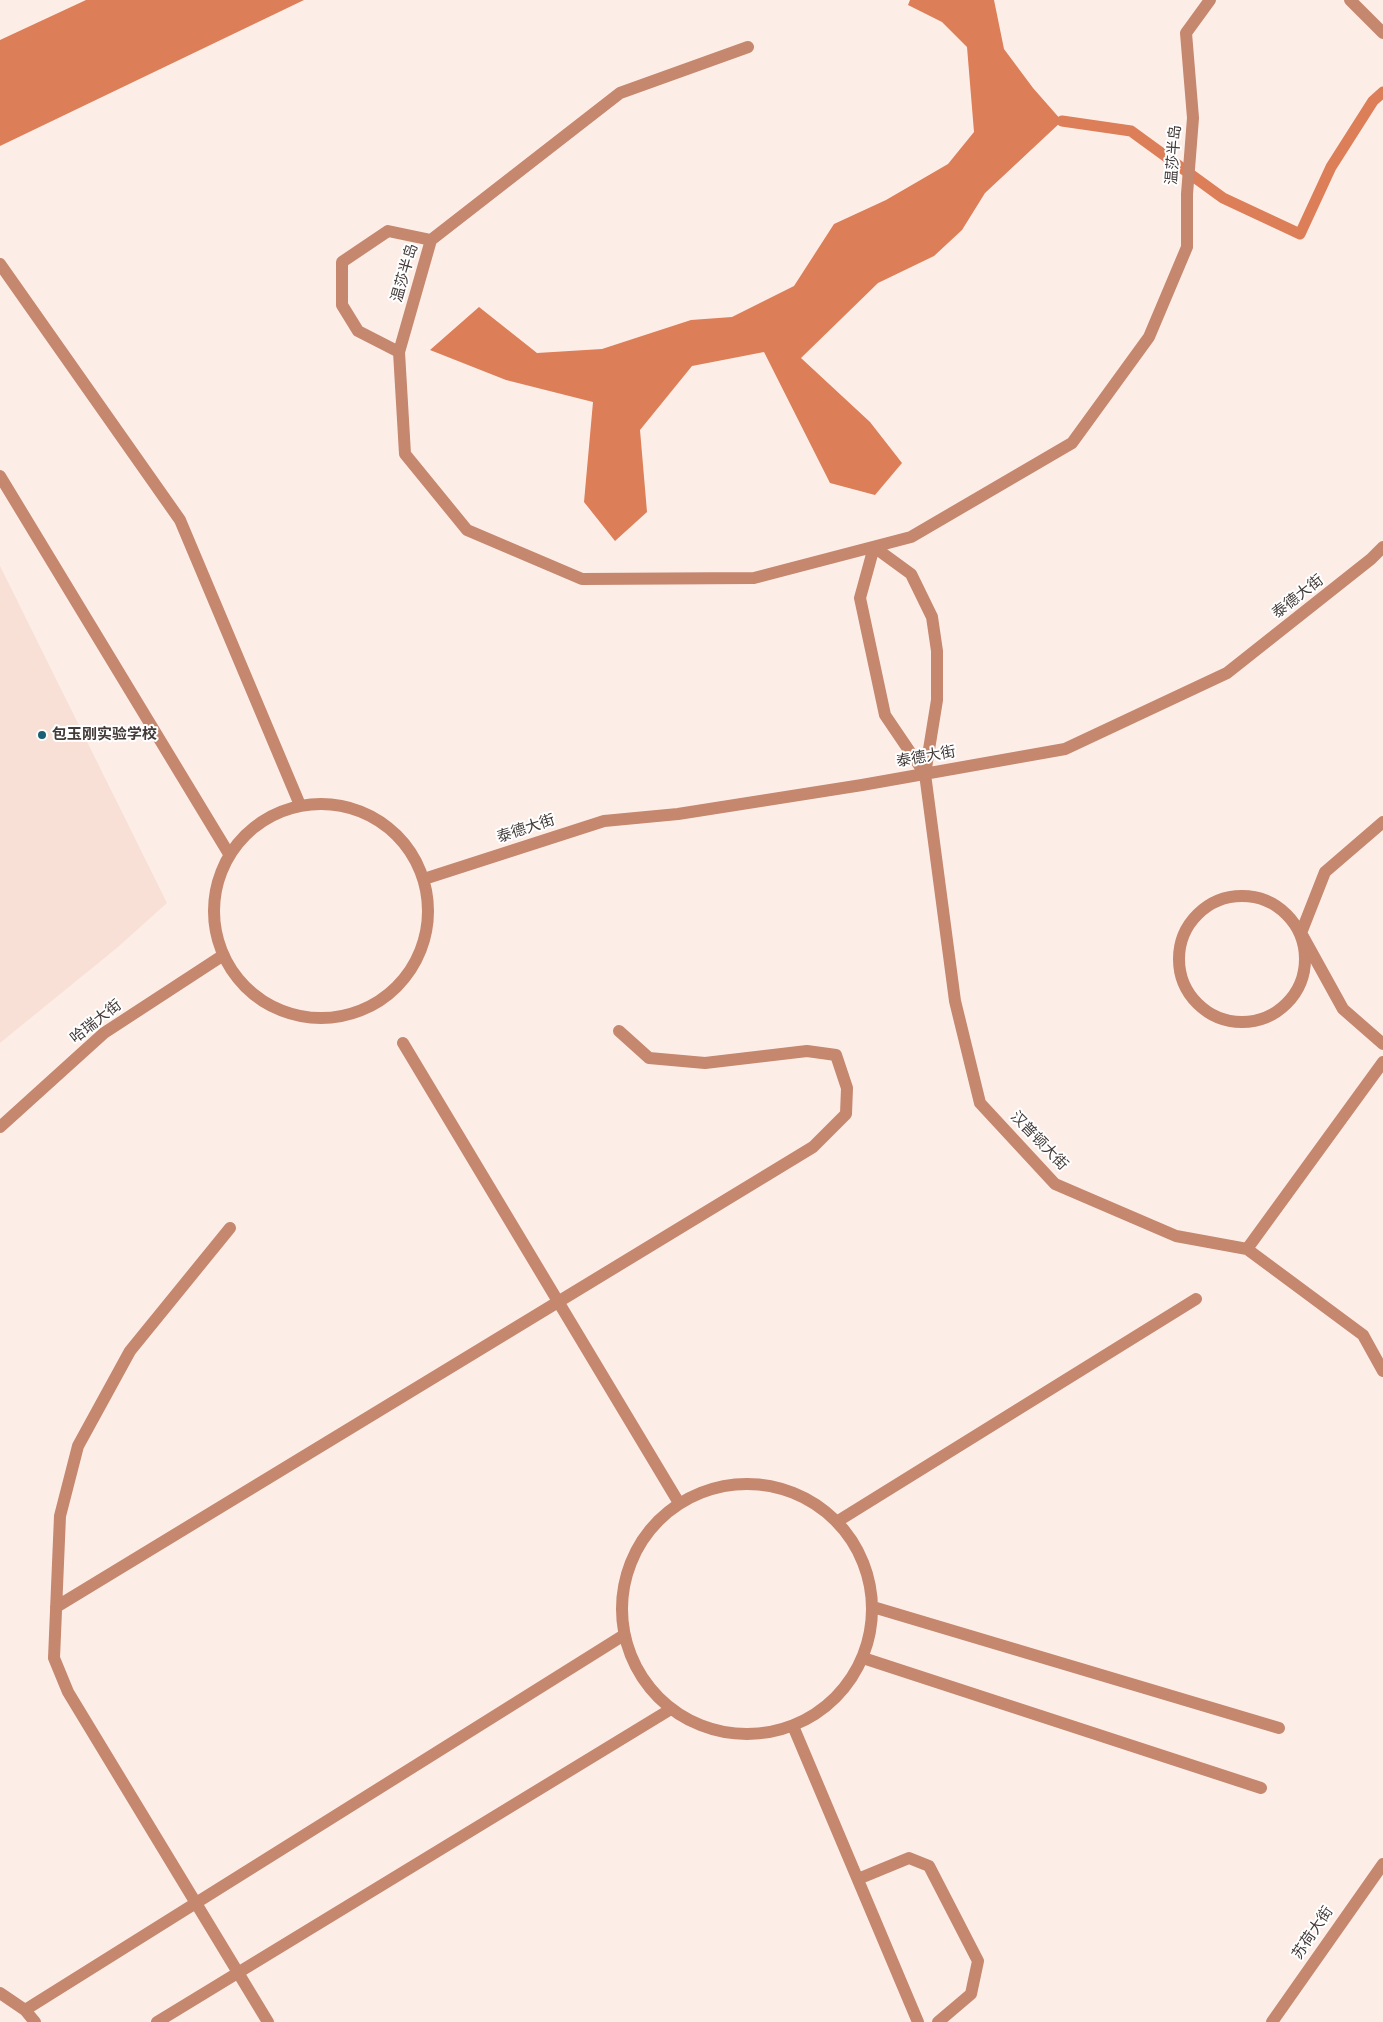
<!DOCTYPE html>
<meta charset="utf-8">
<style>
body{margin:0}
canvas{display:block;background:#fdede7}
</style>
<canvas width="1383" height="2022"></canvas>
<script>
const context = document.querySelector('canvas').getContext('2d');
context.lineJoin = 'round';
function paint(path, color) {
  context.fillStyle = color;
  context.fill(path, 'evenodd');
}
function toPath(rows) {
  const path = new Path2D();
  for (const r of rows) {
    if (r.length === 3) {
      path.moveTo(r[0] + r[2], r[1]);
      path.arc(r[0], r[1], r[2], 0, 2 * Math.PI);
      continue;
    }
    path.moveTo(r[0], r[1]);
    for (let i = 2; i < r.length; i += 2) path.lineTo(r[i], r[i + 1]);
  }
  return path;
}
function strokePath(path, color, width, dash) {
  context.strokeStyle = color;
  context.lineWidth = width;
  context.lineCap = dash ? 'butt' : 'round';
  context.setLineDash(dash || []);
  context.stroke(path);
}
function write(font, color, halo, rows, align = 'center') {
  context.font = font + ' Bitter,"Noto Sans SC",serif';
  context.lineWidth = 4;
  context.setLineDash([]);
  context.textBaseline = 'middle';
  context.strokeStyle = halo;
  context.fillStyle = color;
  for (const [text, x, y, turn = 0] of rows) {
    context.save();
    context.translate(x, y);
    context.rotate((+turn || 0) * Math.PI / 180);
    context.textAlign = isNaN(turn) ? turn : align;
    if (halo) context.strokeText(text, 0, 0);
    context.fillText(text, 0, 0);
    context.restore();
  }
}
const built = toPath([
 [0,566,167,903,118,947,0,1043]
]);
const water = toPath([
 [86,0,304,0,0,146,0,40],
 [910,0,994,0,1004,49,1033,88,1062,121,985,193,962,230,934,256,878,283,801,358,870,422,902,463,875,495,830,483,764,352,692,366,640,430,647,512,615,541,584,502,593,402,506,380,430,350,479,307,537,353,602,349,691,320,732,317,794,286,834,224,886,200,948,164,974,132,967,47,942,22,908,5]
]);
const stream = toPath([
 [1062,121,1131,131,1223,198,1300,234,1331,167,1373,101,1383,92]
]);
const minor = toPath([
 [1350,0,1383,33],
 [431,240,620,93,748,47],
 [0,264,180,520,300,805],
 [399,352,358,331,342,305,342,262,388,231,431,240,399,352,405,454,467,530,582,579,754,578,911,537,1072,443,1149,337,1187,247,1187,194,1193,118,1186,33,1210,0],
 [0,476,229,854],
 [874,547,911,574,932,617,937,651,937,700,925,774,885,715,860,598,874,547],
 [925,774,955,1001,980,1103,1055,1184,1176,1236,1247,1249,1363,1335,1383,1371],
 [321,911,107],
 [1383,822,1325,872,1301,933,1343,1009,1383,1044],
 [424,879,604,821,678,814,862,785,1065,749,1227,673,1371,559,1383,547],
 [1242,959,63],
 [403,1043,679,1503],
 [0,1127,104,1033,222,956],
 [230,1228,130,1351,78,1446,60,1516,54,1658,68,1692,268,2022],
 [1247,1249,1383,1062],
 [747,1609,125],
 [838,1521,1196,1299],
 [56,1607,813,1147,846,1114,847,1088,836,1055,807,1051,705,1063,649,1058,619,1031],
 [873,1607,1279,1728],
 [863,1658,1261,1788],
 [793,1726,918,2022],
 [858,1879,909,1858,929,1866,978,1961,971,1994,938,2022],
 [0,1993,25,2010,35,2022],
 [25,2010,624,1635],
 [157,2022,671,1709],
 [1272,2022,1383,1864]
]);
const markers = [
 [42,735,5,"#1c5e73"]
];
const streetNames = [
 ["温莎半岛",1174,155,-86],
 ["温莎半岛",405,273,-74],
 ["泰德大街",1298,597,-38],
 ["泰德大街",926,757,-10],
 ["泰德大街",526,829,-18],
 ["哈瑞大街",96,1022,-38],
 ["汉普顿大街",1039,1141,46],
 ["苏荷大街",1313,1933,-56]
];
const poiNames = [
 ["包玉刚实验学校",52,735]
];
paint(built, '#f8e0d6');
paint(water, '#dc7e57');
strokePath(stream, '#dc7e57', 11);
strokePath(minor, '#c5876e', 12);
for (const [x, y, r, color] of markers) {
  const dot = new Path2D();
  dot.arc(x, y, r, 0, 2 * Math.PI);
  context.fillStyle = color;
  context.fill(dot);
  strokePath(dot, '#fff', 2);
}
write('15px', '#413a38', '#fff', streetNames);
write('bold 15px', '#413a38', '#fff', poiNames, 'left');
</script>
